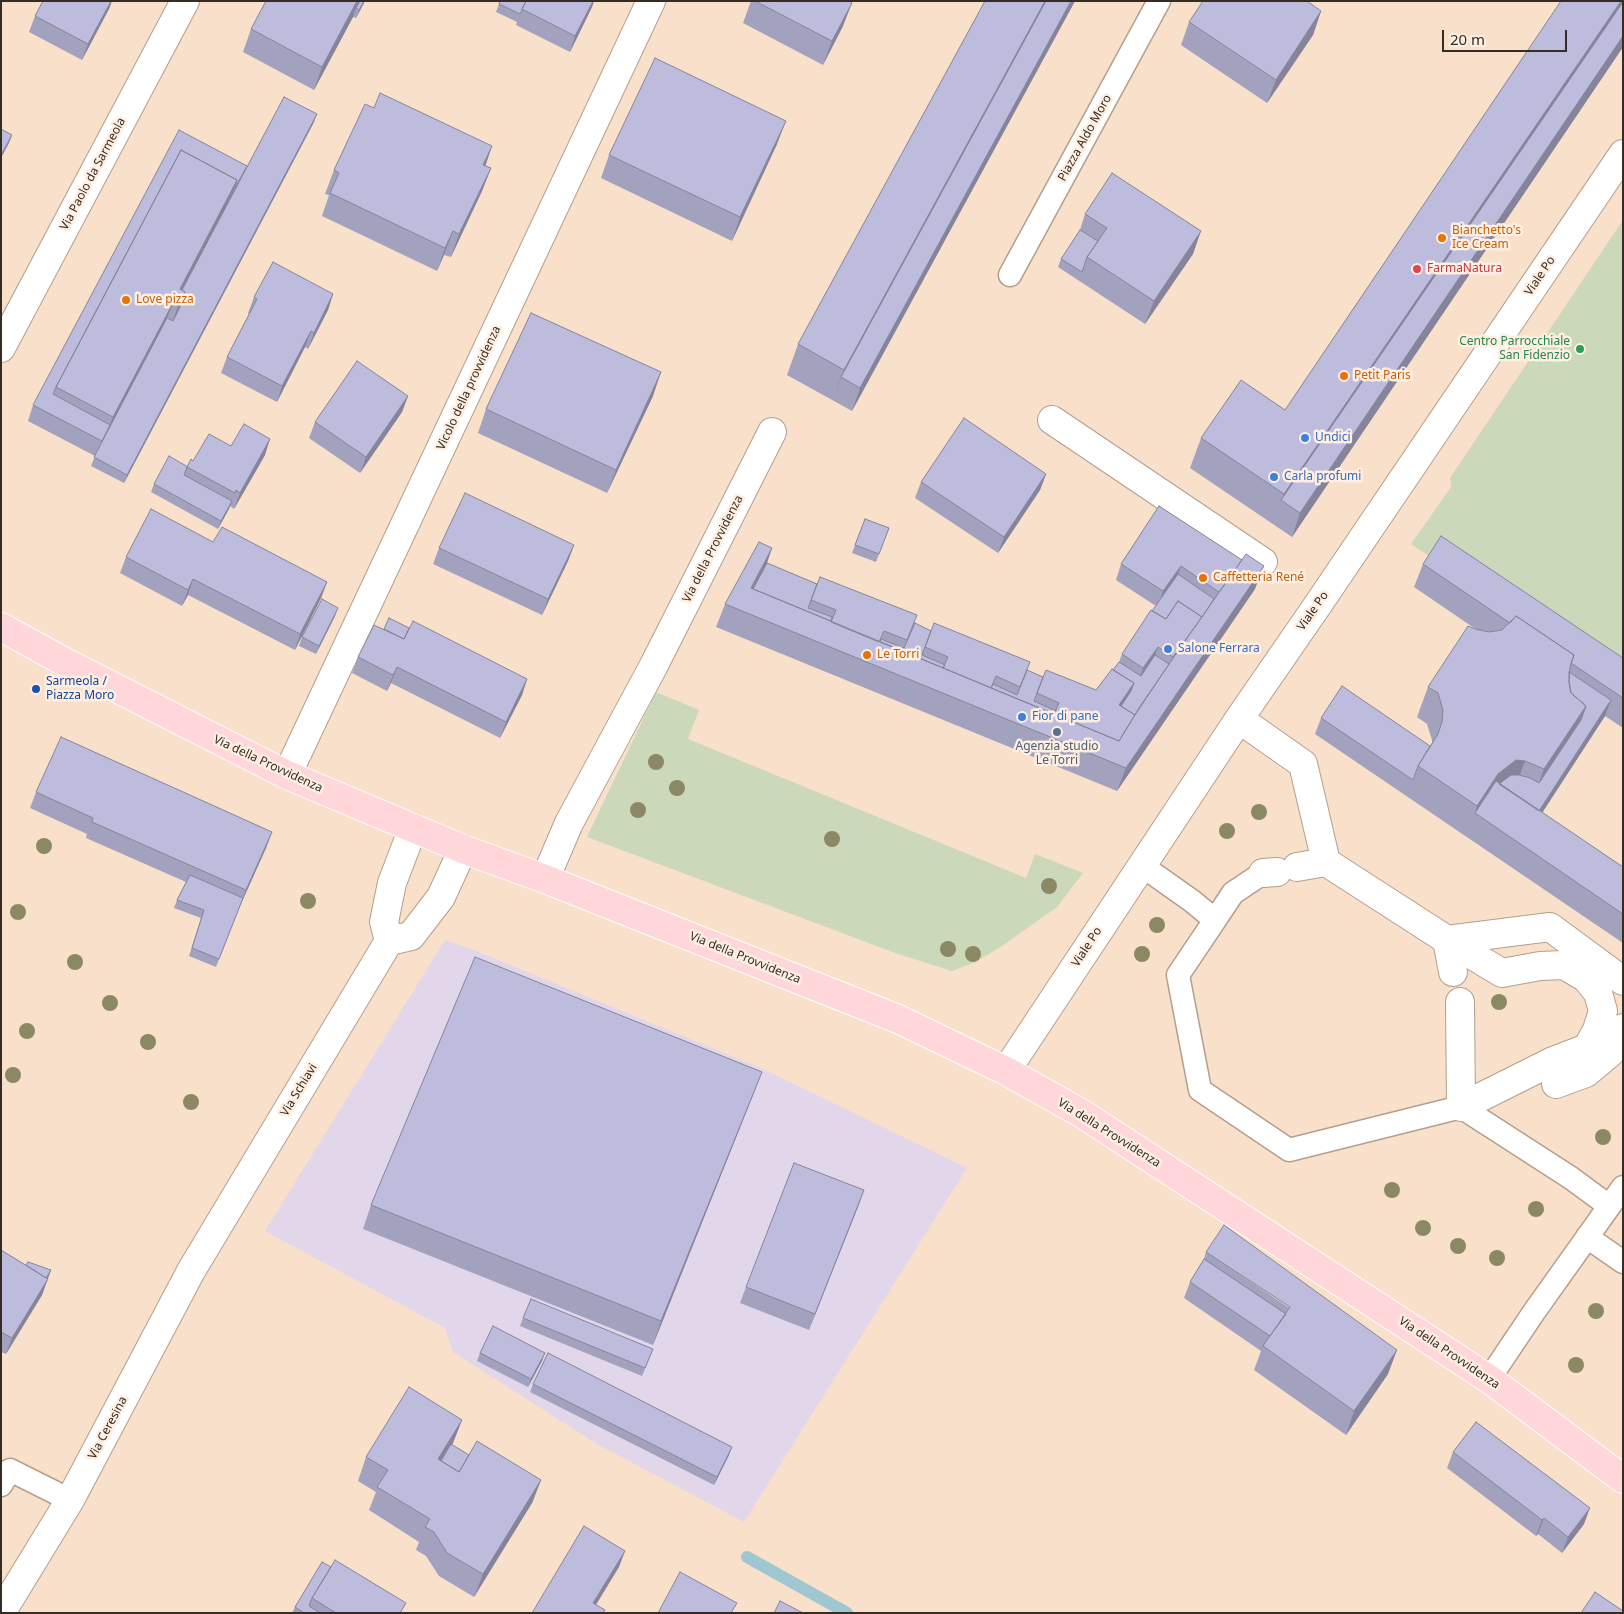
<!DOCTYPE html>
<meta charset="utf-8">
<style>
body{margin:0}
#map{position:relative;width:1624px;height:1614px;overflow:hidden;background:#f8e0cb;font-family:"Noto Sans",sans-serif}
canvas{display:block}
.frame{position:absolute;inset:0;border:2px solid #352c24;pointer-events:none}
.scale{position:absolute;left:1442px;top:30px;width:125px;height:22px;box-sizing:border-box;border:2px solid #352c24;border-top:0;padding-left:6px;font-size:15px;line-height:18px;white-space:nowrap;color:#352c24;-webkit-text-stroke:4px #feefe2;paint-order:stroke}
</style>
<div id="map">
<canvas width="1624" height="1614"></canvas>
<div class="frame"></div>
<div class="scale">20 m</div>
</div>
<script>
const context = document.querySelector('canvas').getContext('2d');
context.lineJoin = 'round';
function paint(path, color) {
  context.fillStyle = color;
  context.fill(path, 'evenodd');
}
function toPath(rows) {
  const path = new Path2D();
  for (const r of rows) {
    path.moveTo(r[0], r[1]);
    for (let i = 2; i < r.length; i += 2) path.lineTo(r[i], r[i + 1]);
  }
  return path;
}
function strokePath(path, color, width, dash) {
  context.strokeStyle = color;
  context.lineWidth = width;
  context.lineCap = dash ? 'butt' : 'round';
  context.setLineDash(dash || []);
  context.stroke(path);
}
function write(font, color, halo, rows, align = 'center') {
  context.font = font + ' "Noto Sans",sans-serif';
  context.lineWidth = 5;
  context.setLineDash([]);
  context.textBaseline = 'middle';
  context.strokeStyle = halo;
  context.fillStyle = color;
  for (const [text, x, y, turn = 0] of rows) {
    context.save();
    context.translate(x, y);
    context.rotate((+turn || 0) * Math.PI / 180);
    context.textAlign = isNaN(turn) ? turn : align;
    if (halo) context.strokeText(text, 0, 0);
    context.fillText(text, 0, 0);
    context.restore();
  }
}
const commercial = toPath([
 [445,940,474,950,763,1069,967,1168,744,1522,597,1444,453,1352,445,1328,265,1231]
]);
const green = toPath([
 [1623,220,1623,688,1411,544,1451,487,1450,478],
 [656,692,699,710,688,739,1026,878,1035,854,1083,873,1057,907,1002,946,976,962,952,971,898,954,587,837]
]);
const stream = toPath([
 [747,1557,847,1613]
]);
const lane = toPath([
 [1010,275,1159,1],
 [1141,865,1192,901,1215,920,1178,975,1200,1090,1289,1150,1461,1107,1571,1178,1609,1206],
 [1215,920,1233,893,1263,873],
 [1587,1237,1623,1262],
 [1489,1379,1534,1312,1623,1187],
 [1,1485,10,1470,70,1500]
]);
const street = toPath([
 [1,348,185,1],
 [1052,420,1263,562],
 [1239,719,1303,764,1326,862,1447,940,1550,927,1623,981],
 [287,775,651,1],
 [1297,867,1326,862],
 [1263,873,1277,872],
 [545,879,569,823,653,667,772,432],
 [389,941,411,936,441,897,463,849],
 [1453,972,1447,940,1502,973,1540,966,1564,965,1586,978,1598,993,1603,1011,1597,1030,1587,1048,1553,1061,1461,1107,1460,1002],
 [1006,1071,1239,719,1317,606,1623,154],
 [1556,1084,1586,1073,1610,1053,1623,1028],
 [1,1613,70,1500,191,1271,389,941,384,922,392,883,413,828]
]);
const primary = toPath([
 [1,627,61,660,287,775,463,849,545,879,898,1019,1006,1071,1081,1113,1489,1379,1623,1479]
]);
const trees = [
 [656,762],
 [677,788],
 [638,810],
 [1259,812],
 [1227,831],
 [832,839],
 [44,846],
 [1049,886],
 [308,901],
 [18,912],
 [1157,925],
 [948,949],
 [973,954],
 [1142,954],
 [75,962],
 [1499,1002],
 [110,1003],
 [27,1031],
 [148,1042],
 [13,1075],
 [191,1102],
 [1603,1137],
 [1392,1190],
 [1536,1209],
 [1423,1228],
 [1458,1246],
 [1497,1258],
 [1596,1311],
 [1576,1365]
];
const wall = toPath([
 [365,1,356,18,353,17,314,90,243,52,251,29],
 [500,1,594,1,592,7,570,52,516,25,517,22,496,12],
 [751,1,849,1,843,26,823,65,743,23],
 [1075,1,852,411,787,375,798,344],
 [1623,1,1623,47,1292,537,1190,468,1201,438,1285,410],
 [110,7,82,60,29,32,35,16],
 [1321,11,1313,35,1267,103,1181,45,1189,22],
 [374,108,492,146,485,165,491,168,482,191,451,257,444,255,437,271,322,216,329,195,325,194,334,170],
 [314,122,124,483,91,466,95,456,28,421,33,405,244,173],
 [777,144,732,241,601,178,609,155],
 [1085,214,1193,254,1145,324,1058,267,1061,259,1080,230],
 [333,294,328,310,308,349,305,347,277,402,221,373,227,357,249,314,248,313,254,297],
 [408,396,402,412,360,473,309,438,315,422],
 [653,396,607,493,478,433,486,409],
 [265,455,234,509,230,506,218,529,151,492,154,484,187,466,193,461],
 [1046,474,1040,490,998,553,915,498,921,482],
 [1159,506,1255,589,1117,791,716,627,725,604,772,548,767,563,817,584,915,623,931,631,1043,677,1096,690,1113,670,1119,662,1122,654,1156,606,1116,580,1121,564],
 [865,519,889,528,876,562,852,553],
 [213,542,327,582,321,598,295,650,188,595,182,606,120,573,126,557],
 [574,545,568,561,542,615,433,564,439,548],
 [1423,564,1623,658,1623,728,1605,716,1542,813,1623,867,1623,943,1315,734,1321,718,1430,746,1432,743,1432,740,1427,724,1417,717,1428,687,1477,630,1414,587],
 [335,616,316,654,299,646,302,637],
 [409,628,527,679,522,695,500,738,391,683,387,691,352,673,358,657,384,629],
 [36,792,272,832,266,848,240,906,216,967,189,956,201,918,174,908,177,900,186,882,86,838,87,834,30,808],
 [762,1072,753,1095,653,1345,363,1229,371,1205],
 [864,1190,809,1330,740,1303,746,1287],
 [1,1250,26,1265,51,1270,42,1295,6,1354,1,1352],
 [1206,1252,1388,1374,1346,1435,1254,1370,1261,1351,1184,1298,1190,1282,1204,1259],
 [523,1318,653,1349,642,1376,520,1326],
 [480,1353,542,1361,528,1387,477,1361],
 [533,1384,729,1455,714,1485,530,1392],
 [462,1420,452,1445,469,1455,541,1480,532,1503,474,1597,439,1576,426,1556,416,1550,419,1542,369,1510,376,1492,358,1481,366,1457],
 [1453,1452,1584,1524,1562,1553,1538,1534,1536,1536,1447,1468],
 [331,1567,403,1613,292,1613,295,1607]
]);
const shadedWall = toPath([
 [111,1,112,1,110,7,82,60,88,44],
 [357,1,361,1,356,8,353,17,314,90,322,67],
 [364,1,365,1,356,18,359,10],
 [593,1,594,1,592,7,570,52,575,36],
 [1045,1,1050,1,841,377,833,400,844,370],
 [1071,1,1075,1,852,411,860,388],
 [1621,1,1623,1,1623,14,1281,500,1284,494],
 [852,3,843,26,823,65,832,41],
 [1321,11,1313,35,1267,103,1276,80],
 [1623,36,1623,47,1292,537,1300,513],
 [317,114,314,122,124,483,127,475],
 [786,121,777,144,732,241,740,217],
 [12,135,9,143,1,158,1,155],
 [492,146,484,170,483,165],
 [247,166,241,182,229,204,235,188],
 [491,168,482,191,451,257,459,234],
 [237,180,229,204,176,304,180,289],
 [453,231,444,255,437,271,445,248],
 [1201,231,1193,254,1145,324,1154,301],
 [185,292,177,315,170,329,178,306],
 [333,294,328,310,308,349,314,333],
 [173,303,164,326,96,457,102,441,110,425,113,417],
 [311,331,305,347,277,402,282,386],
 [661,372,653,396,607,493,616,470],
 [408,396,402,412,360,473,366,457],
 [270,439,265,455,234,509,240,493],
 [1046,474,1040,490,998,553,1004,537],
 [232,501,229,509,218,529,221,521],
 [574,545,568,561,542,615,548,599],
 [772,548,764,571,746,604,751,588],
 [1181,566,1175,582,1158,607,1163,591],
 [1264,566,1255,589,1117,791,1126,768],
 [193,579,188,595,182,606,188,590],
 [327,582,321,598,295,650,300,634],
 [338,608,335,616,316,654,319,646],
 [1158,647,1152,663,1138,684,1143,668],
 [397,667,391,683,387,691,393,675],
 [527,679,522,695,500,738,506,722],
 [1134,683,1128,699,1116,713,1119,705],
 [1611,700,1605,716,1529,833,1535,817],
 [1586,706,1575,736,1533,799,1544,769],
 [1516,760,1525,761,1514,791,1475,813,1477,806,1498,774],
 [272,832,266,848,240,906,246,890],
 [762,1072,753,1095,653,1345,661,1321],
 [864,1190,858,1207,809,1330,815,1314],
 [51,1270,42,1295,6,1354,12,1338,42,1284],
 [1397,1350,1388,1374,1346,1435,1354,1411],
 [545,1353,542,1361,528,1387,531,1379],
 [462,1420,453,1443,434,1475,438,1459],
 [732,1447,729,1455,714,1485,717,1477],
 [541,1480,532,1503,474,1597,483,1574],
 [1590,1508,1584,1524,1562,1553,1568,1537],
 [1544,1518,1538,1534,1536,1536,1542,1520],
 [625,1551,619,1567,591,1613,593,1603]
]);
const building = toPath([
 [43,1,111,1,88,44,35,16,43,1],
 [266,1,357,1,322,67,251,29,266,1],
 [360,1,364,1,359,10,356,8,360,1],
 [500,1,526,1,520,14,499,4,500,1],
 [526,1,593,1,575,36,522,9,526,1],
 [755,1,849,1,852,3,832,41,755,1],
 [985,1,1045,1,844,370,798,344,985,1],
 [1046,1,1071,1,860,388,841,377,1046,1],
 [1203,1,1307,1,1321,11,1276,80,1189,22,1203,1],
 [1561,1,1621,1,1284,494,1201,438,1241,380,1285,410,1561,1],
 [1623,2,1623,36,1300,513,1281,500,1623,2],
 [655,58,786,121,740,217,609,155,655,58],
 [380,93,492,146,483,165,491,168,459,234,453,231,445,248,330,193,339,173,334,170,365,104,374,108,380,93],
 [284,97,317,114,127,475,94,457,167,318,173,321,180,307,185,292,182,290,284,97],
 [1,129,12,135,1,155,1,129],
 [179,130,247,166,235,188,237,180,181,150,56,387,53,394,110,425,102,441,33,405,179,130],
 [181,150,237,180,180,289,185,292,178,306,173,303,113,417,56,387,181,150],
 [1112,173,1201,231,1154,301,1087,257,1107,228,1085,214,1112,173],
 [1080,230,1098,241,1087,257,1082,272,1061,259,1080,230],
 [273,262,333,294,314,333,311,331,282,386,227,357,257,299,254,297,273,262],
 [531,313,661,372,616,470,486,409,531,313],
 [357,361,408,396,366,457,315,422,357,361],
 [964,418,1046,474,1004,537,921,482,964,418],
 [244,424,270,439,240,493,236,490,235,493,187,467,191,459,193,461,209,434,231,446,244,424],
 [169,456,188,467,187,467,184,475,232,501,221,521,154,484,169,456],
 [465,493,574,545,548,599,439,548,465,493],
 [1159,506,1242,560,1219,592,1181,566,1163,591,1121,564,1159,506],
 [151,509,213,542,222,527,327,582,300,634,193,579,188,590,126,557,151,509],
 [865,519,889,528,879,554,855,545,865,519],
 [1441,536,1623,658,1623,698,1571,663,1574,655,1516,616,1510,623,1423,564,1441,536],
 [759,542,772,548,751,588,1119,741,1139,708,1178,651,1246,554,1264,566,1126,768,725,604,759,542],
 [767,563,817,584,808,608,832,617,831,621,753,589,767,563],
 [1178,574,1214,599,1202,617,1178,601,1166,619,1152,611,1178,574],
 [820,577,917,615,907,640,884,631,879,642,831,622,836,610,811,600,820,577],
 [322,599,338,608,319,646,302,637,322,599],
 [1178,601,1202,617,1173,657,1158,647,1143,668,1122,654,1151,610,1166,619,1178,601],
 [1516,616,1574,655,1570,667,1569,682,1571,693,1586,706,1544,769,1525,761,1516,760,1498,774,1477,806,1418,766,1438,734,1442,722,1443,710,1438,693,1428,687,1468,626,1475,629,1489,632,1502,630,1516,616],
 [389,618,409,628,404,639,384,629,389,618],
 [413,621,527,679,506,722,397,667,393,675,358,657,374,625,404,639,413,621],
 [915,623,931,631,922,655,945,665,943,668,880,642,881,639,904,648,915,623],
 [934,623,1030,662,1020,687,996,676,991,688,943,668,948,657,925,647,934,623],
 [1155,655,1169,664,1135,715,1121,706,1131,691,1134,683,1113,670,1119,662,1141,676,1155,655],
 [1112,669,1134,683,1119,705,1135,715,1119,741,1054,714,1059,703,1037,693,1046,670,1096,690,1112,669],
 [1027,670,1043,677,1034,701,1056,711,1054,714,991,688,993,684,1017,695,1027,670],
 [1569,672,1611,700,1539,811,1499,784,1511,775,1519,775,1530,778,1539,783,1581,720,1586,706,1571,693,1569,682,1569,672],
 [1342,686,1430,746,1418,766,1413,780,1321,718,1342,686],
 [61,737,272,832,246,890,92,822,93,818,36,792,61,737],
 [1496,781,1623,867,1623,914,1475,813,1496,781],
 [190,875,243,898,219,959,192,948,204,910,177,900,190,875],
 [475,957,762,1072,661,1321,371,1205,475,957],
 [794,1163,864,1190,815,1314,746,1287,794,1163],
 [1224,1225,1397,1350,1354,1411,1263,1346,1290,1307,1206,1252,1224,1225],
 [1,1250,48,1279,12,1338,1,1332,1,1250],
 [1204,1259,1286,1314,1270,1336,1190,1282,1204,1259],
 [28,1262,51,1270,46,1278,26,1265,28,1262],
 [531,1299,653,1349,645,1368,523,1318,531,1299],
 [493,1326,545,1353,531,1379,480,1353,493,1326],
 [548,1353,732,1447,717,1477,533,1384,548,1353],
 [409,1387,462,1420,438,1459,459,1472,477,1441,541,1480,483,1574,447,1553,434,1532,425,1527,430,1519,377,1487,388,1470,366,1457,409,1387],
 [1476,1422,1590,1508,1568,1537,1544,1518,1542,1520,1453,1452,1476,1422],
 [451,1444,469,1455,459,1472,441,1461,451,1444],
 [584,1526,625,1551,593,1603,605,1610,603,1613,532,1613,584,1526],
 [335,1560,406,1603,400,1613,336,1613,312,1598,335,1560],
 [322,1562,331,1567,312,1598,309,1606,320,1613,304,1613,295,1607,322,1562],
 [680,1572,737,1603,731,1613,658,1613,680,1572],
 [1595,1592,1623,1611,1623,1613,1581,1613,1595,1592],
 [780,1601,803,1613,774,1613,780,1601]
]);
const markers = [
 [1442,238,5,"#e8710a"],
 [1417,269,5,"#e0444e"],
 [126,300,5,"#e8710a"],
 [1580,349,5,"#2e9e5b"],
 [1344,376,5,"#e8710a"],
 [1305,438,5,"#3f7fe0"],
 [1274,477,5,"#3f7fe0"],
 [1203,578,5,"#e8710a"],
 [1168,649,5,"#3f7fe0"],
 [867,655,5,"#e8710a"],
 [36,689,5,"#1a4fb4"],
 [1022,717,5,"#3f7fe0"],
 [1057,732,5,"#5c6f8a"]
];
const streetNames = [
 ["Piazza Aldo Moro",1085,138,-61],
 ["Via Paolo da Sarmeola",93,174,-62],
 ["Viale Po",1540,276,-56],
 ["Vicolo della provvidenza",469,388,-65],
 ["Via della Provvidenza",713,549,-63],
 ["Viale Po",1313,611,-55],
 ["Via della Provvidenza",268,764,25],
 ["Viale Po",1087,947,-57],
 ["Via della Provvidenza",745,958,22],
 ["Via Schiavi",299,1090,-59],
 ["Via della Provvidenza",1109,1133,32],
 ["Via della Provvidenza",1449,1353,34],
 ["Via Ceresina",108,1428,-62]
];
const foodNames = [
 ["Bianchetto's",1452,231],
 ["Ice Cream",1452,245],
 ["Love pizza",136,300],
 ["Petit Paris",1354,376],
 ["Caffetteria René",1213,578],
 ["Le Torri",877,655]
];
const healthNames = [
 ["FarmaNatura",1427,269]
];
const leisureNames = [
 ["Centro Parrocchiale",1570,342],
 ["San Fidenzio",1570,356]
];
const shopNames = [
 ["Undici",1315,438],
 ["Carla profumi",1284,477],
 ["Salone Ferrara",1178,649],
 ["Fior di pane",1032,717]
];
const transitNames = [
 ["Sarmeola /",46,682],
 ["Piazza Moro",46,696]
];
const serviceNames = [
 ["Agenzia studio",1057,747],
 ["Le Torri",1057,761]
];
paint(commercial, '#e2d6ea');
paint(green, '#ccd8ba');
strokePath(stream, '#9ec7d1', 12);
strokePath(lane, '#b59e8b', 25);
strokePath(street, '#b59e8b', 30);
strokePath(primary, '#fff', 30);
strokePath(lane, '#fff', 22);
strokePath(street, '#fff', 28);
strokePath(primary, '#ffd6d9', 28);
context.fillStyle = '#8b8964';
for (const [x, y] of trees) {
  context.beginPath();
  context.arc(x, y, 8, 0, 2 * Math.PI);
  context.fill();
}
paint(wall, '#a3a2be');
paint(shadedWall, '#85849b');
paint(building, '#bebcdd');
strokePath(building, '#85849b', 1);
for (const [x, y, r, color] of markers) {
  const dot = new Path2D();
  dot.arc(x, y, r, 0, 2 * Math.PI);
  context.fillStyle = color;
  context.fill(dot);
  strokePath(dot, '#feefe2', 2);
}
write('12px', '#352c24', '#feefe2', streetNames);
write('12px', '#c56008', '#feefe2', foodNames, 'left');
write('12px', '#be3a42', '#feefe2', healthNames, 'left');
write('12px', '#27864d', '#feefe2', leisureNames, 'right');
write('12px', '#366cbe', '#feefe2', shopNames, 'left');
write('12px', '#164399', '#feefe2', transitNames, 'left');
write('12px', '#4e5e75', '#feefe2', serviceNames);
</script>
